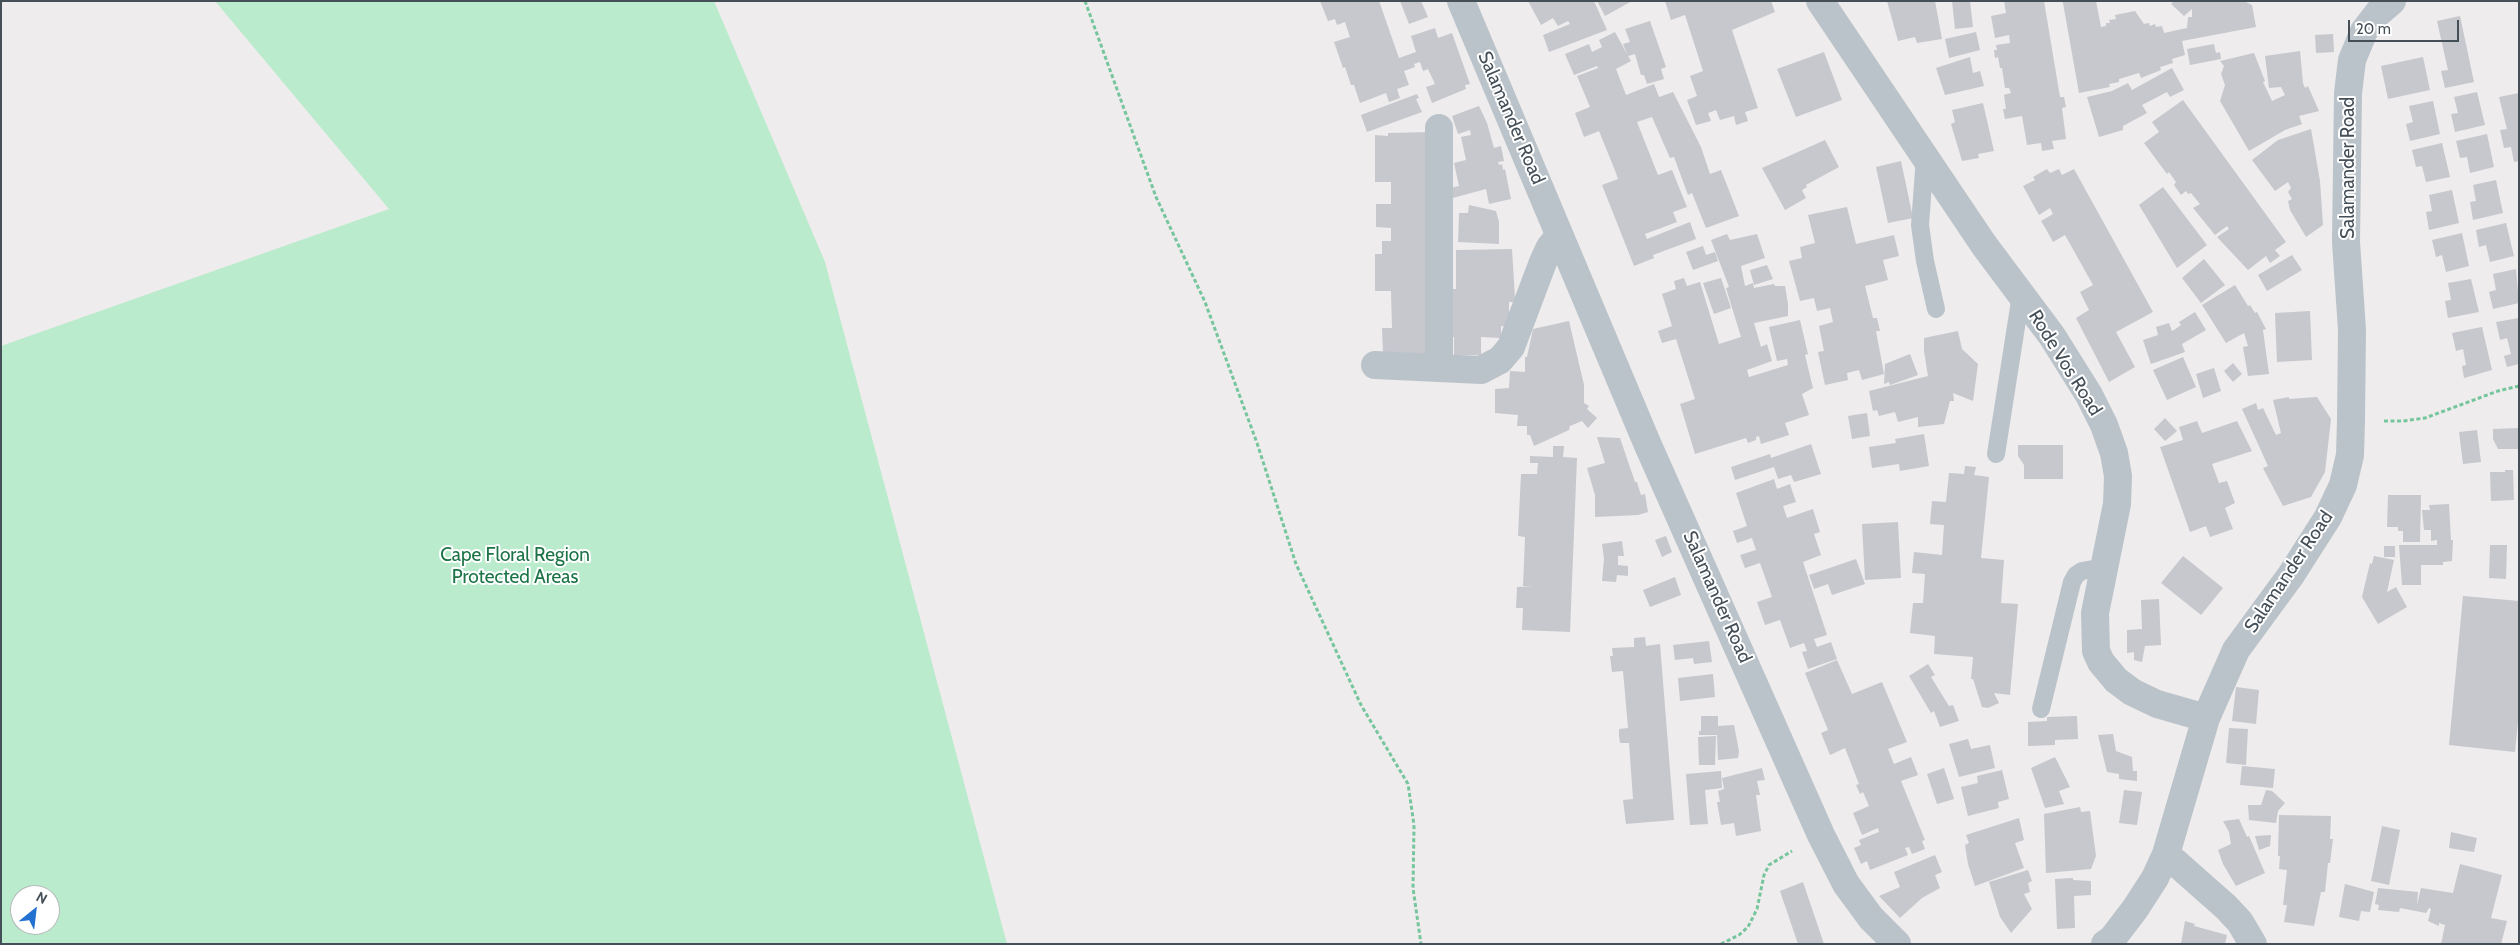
<!DOCTYPE html>
<style>
body{margin:0}
#map{position:relative;width:2520px;height:945px;overflow:hidden;background:#eeecec;font-family:Cabin,sans-serif}
canvas{display:block}
.frame{position:absolute;inset:0;border:2px solid #454f58;pointer-events:none}
.north{position:absolute;left:10px;top:885px;width:50px;height:50px;box-sizing:border-box;background:#fff;border:1px solid #b5b9bc;border-radius:50%;rotate:29deg;font-size:14px;font-weight:700;line-height:20px;text-align:center;color:#454f58}
.north::after{content:'';display:block;margin:auto;width:18px;height:22px;background:#2372d1;clip-path:polygon(50% 0,100% 100%,50% 72%,0 100%)}
.scale{position:absolute;left:2348px;top:20px;width:111px;height:22px;box-sizing:border-box;border:2px solid #454f58;border-top:0;padding-left:6px;font-size:15px;line-height:18px;white-space:nowrap;color:#454f58;-webkit-text-stroke:4px #fff;paint-order:stroke}
</style>
<div id="map">
<canvas width="2520" height="945"></canvas>
<div class="frame"></div>
<div class="north">N</div>
<div class="scale">20 m</div>
</div>
<script>
const context = document.querySelector('canvas').getContext('2d');
context.lineJoin = 'round';
function paint(path, color) {
  context.fillStyle = color;
  context.fill(path, 'evenodd');
}
function toPath(rows) {
  const path = new Path2D();
  for (const r of rows) {
    path.moveTo(r[0], r[1]);
    for (let i = 2; i < r.length; i += 2) path.lineTo(r[i], r[i + 1]);
  }
  return path;
}
function strokePath(path, color, width, dash) {
  context.strokeStyle = color;
  context.lineWidth = width;
  context.lineCap = dash ? 'butt' : 'round';
  context.setLineDash(dash || []);
  context.stroke(path);
}
function write(font, color, halo, rows, align = 'center') {
  context.font = font + ' Cabin,sans-serif';
  context.lineWidth = 4;
  context.setLineDash([]);
  context.textBaseline = 'middle';
  context.strokeStyle = halo;
  context.fillStyle = color;
  for (const [text, x, y, turn = 0] of rows) {
    context.save();
    context.translate(x, y);
    context.rotate((+turn || 0) * Math.PI / 180);
    context.textAlign = isNaN(turn) ? turn : align;
    if (halo) context.strokeText(text, 0, 0);
    context.fillText(text, 0, 0);
    context.restore();
  }
}
const green = toPath([
 [215,1,714,1,825,262,1007,944,1,944,1,346,389,209],
 [20,895,50,895,50,925,20,925]
]);
const building = toPath([
 [1320,1,1379,1,1399,58,1416,52,1411,36,1435,28,1438,38,1452,33,1470,84,1465,85,1466,89,1432,103,1426,87,1435,84,1428,69,1423,71,1420,62,1414,64,1415,67,1404,71,1409,85,1397,89,1400,98,1389,102,1386,93,1360,103,1354,85,1351,85,1345,67,1343,68,1334,42,1350,37,1345,22,1337,25,1335,19,1328,21],
 [1400,1,1421,1,1428,17,1409,24],
 [1528,1,1594,1,1607,30,1549,52,1543,35,1570,24,1568,21,1558,26,1553,18,1541,25],
 [1597,1,1632,1,1605,16],
 [1665,1,1771,1,1775,12,1732,30,1758,108,1745,112,1748,121,1736,125,1734,116,1720,120,1716,110,1708,113,1711,121,1696,125,1687,100,1697,96,1690,76,1703,71,1685,15,1671,20],
 [1887,1,1935,1,1942,39,1917,43,1915,37,1898,41],
 [1952,1,1970,1,1973,27,1955,29],
 [2004,1,2044,1,2060,97,2064,97,2066,107,2062,108,2066,139,2052,141,2054,149,2042,151,2041,143,2027,145,2022,116,2005,119,2003,109,2006,109,2004,95,2011,93,2009,88,2005,88,2002,68,2000,68,1998,57,1995,58,1994,50,1997,50,1996,45,2010,43,2009,35,1995,38,1991,16,2006,13],
 [2061,1,2096,1,2101,27,2106,26,2106,23,2110,23,2109,20,2116,19,2115,15,2135,11,2144,24,2149,23,2150,26,2155,24,2156,27,2162,26,2164,33,2187,28,2188,17,2192,17,2192,9,2184,16,2171,4,2174,1,2244,1,2252,5,2256,27,2182,41,2185,55,2172,59,2173,63,2160,67,2161,70,2141,78,2139,73,2119,79,2119,82,2109,84,2110,87,2079,93,2063,3],
 [2460,16,2474,82,2445,88,2441,71,2448,70,2437,21],
 [1650,21,1666,67,1661,69,1664,79,1647,84,1644,75,1641,75,1635,54,1628,56,1631,61,1616,69,1626,95,1654,84,1659,97,1673,92,1701,147,1710,174,1721,170,1739,216,1706,228,1692,193,1688,195,1674,157,1670,158,1652,117,1637,122,1658,175,1672,170,1687,207,1673,212,1677,222,1645,234,1647,239,1690,222,1696,239,1653,255,1654,258,1634,266,1602,185,1618,179,1616,173,1599,131,1584,137,1575,113,1590,107,1577,76,1598,68,1597,66,1574,75,1565,54,1589,44,1592,52,1602,47,1599,40,1615,32,1627,54,1623,44,1630,42,1625,29],
 [1976,32,1980,50,1949,58,1945,39],
 [2333,34,2334,52,2316,53,2315,35],
 [2214,44,2216,53,2220,52,2221,59,2190,65,2187,49],
 [2300,51,2303,83,2305,88,2308,86,2319,111,2299,116,2302,124,2285,130,2249,151,2220,101,2225,85,2221,74,2224,66,2220,61,2254,53,2265,81,2263,82,2272,101,2285,95,2281,87,2269,88,2265,56],
 [1824,52,1842,100,1796,117,1777,69],
 [1970,57,1973,73,1980,71,1984,86,1945,95,1936,68],
 [2423,57,2430,90,2388,99,2381,66],
 [2172,68,2184,90,2170,97,2167,92,2142,105,2147,113,2123,126,2123,130,2099,137,2087,97,2112,91,2128,83,2132,90],
 [2477,92,2485,125,2455,132,2451,114,2458,113,2454,97],
 [2519,93,2519,161,2514,162,2511,147,2504,148,2500,130,2507,129,2499,97],
 [1417,94,1419,98,1416,99,1422,112,1367,132,1361,115],
 [2183,100,2286,242,2275,250,2280,256,2270,263,2266,256,2248,270,2217,237,2229,229,2227,226,2215,235,2193,208,2200,204,2191,193,2188,194,2186,191,2181,195,2174,185,2176,182,2169,172,2167,174,2144,143,2159,132,2152,122],
 [2433,101,2440,134,2410,141,2406,124,2413,122,2409,106],
 [1983,103,1994,151,1978,154,1979,158,1962,161,1951,124,1955,122,1952,110],
 [1479,106,1487,123,1494,148,1501,146,1504,161,1498,162,1499,165,1502,164,1503,170,1505,169,1511,199,1489,204,1486,189,1449,199,1447,189,1459,186,1454,163,1466,160,1461,137,1471,135,1470,130,1458,134,1452,116],
 [2311,129,2320,181,2323,225,2306,237,2290,210,2288,201,2292,199,2288,192,2291,188,2288,182,2275,191,2252,160,2278,140],
 [1430,132,1428,354,1383,354,1382,328,1392,328,1391,291,1375,291,1375,254,1382,254,1382,241,1391,241,1391,228,1376,227,1376,204,1391,204,1391,182,1375,182,1375,135,1388,136,1388,133],
 [2487,134,2494,167,2470,173,2467,157,2460,158,2456,141],
 [1825,140,1839,167,1806,185,1807,187,1802,190,1806,198,1785,210,1762,168],
 [2442,143,2450,177,2426,182,2422,166,2416,167,2412,150],
 [1901,161,1913,218,1888,223,1876,167],
 [2047,169,2050,173,2059,169,2062,175,2074,169,2153,312,2116,332,2135,367,2109,382,2076,318,2089,310,2080,292,2093,285,2065,235,2053,242,2047,231,2041,221,2053,214,2050,208,2039,215,2023,186,2035,180,2033,177],
 [2496,180,2503,213,2473,220,2470,202,2476,201,2473,185],
 [2163,187,2207,245,2177,268,2139,205],
 [2452,190,2459,223,2429,230,2426,212,2432,211,2429,195],
 [1469,205,1496,211,1499,222,1499,244,1458,242,1459,213,1468,213],
 [1847,207,1856,244,1894,235,1899,256,1883,260,1888,280,1865,286,1873,318,1877,318,1880,331,1876,331,1884,374,1862,380,1859,370,1847,373,1848,380,1825,385,1818,352,1824,351,1819,326,1833,322,1830,308,1817,311,1814,298,1800,301,1789,261,1802,258,1800,247,1815,243,1808,215],
 [2506,223,2514,256,2490,262,2486,245,2479,247,2476,230],
 [2462,233,2469,266,2446,272,2442,255,2436,257,2432,240],
 [1727,234,1730,240,1757,234,1765,258,1741,266,1745,286,1753,283,1754,288,1774,284,1775,286,1785,286,1788,304,1788,316,1754,323,1761,347,1767,344,1772,361,1747,370,1749,377,1788,365,1787,359,1777,361,1769,327,1800,320,1808,354,1805,355,1813,388,1802,394,1809,415,1785,423,1789,435,1761,444,1759,436,1756,437,1756,440,1748,443,1746,438,1695,454,1680,404,1695,399,1676,339,1662,343,1658,331,1672,326,1662,294,1676,289,1674,281,1684,278,1687,286,1700,282,1719,344,1741,337,1726,288,1729,287,1711,240],
 [1703,246,1706,255,1715,252,1718,261,1693,270,1686,252],
 [1512,249,1515,298,1513,302,1509,302,1509,327,1501,326,1501,338,1481,337,1481,355,1454,355,1454,337,1449,337,1450,289,1456,289,1456,250],
 [2292,255,2302,270,2267,291,2258,275],
 [2204,259,2225,285,2201,303,2182,278],
 [1767,265,1773,279,1754,285,1750,270],
 [2516,269,2519,303,2493,309,2489,292,2496,290,2493,274],
 [1721,278,1731,308,1714,314,1703,283],
 [2471,279,2479,312,2448,318,2445,301,2451,300,2448,283],
 [2235,285,2248,306,2250,305,2255,313,2257,312,2266,329,2263,330,2269,374,2248,376,2243,347,2248,346,2244,333,2226,343,2202,305],
 [2310,311,2312,360,2277,362,2275,313],
 [2195,312,2206,330,2182,344,2185,352,2151,364,2143,340,2158,335,2156,327,2169,323,2172,331,2174,330,2181,325,2179,322],
 [2519,318,2519,364,2507,367,2504,356,2511,354,2507,338,2500,340,2496,322],
 [1569,321,1584,385,1584,403,1589,406,1587,409,1597,418,1588,428,1582,421,1570,426,1569,430,1534,446,1530,435,1527,435,1527,426,1517,426,1518,415,1495,413,1495,389,1509,388,1510,371,1525,372,1525,357,1527,357,1533,329],
 [2482,327,2492,370,2464,378,2462,366,2466,365,2463,349,2456,351,2452,333],
 [1958,331,1962,349,1978,364,1973,401,1953,393,1954,401,1950,401,1944,424,1918,427,1918,417,1898,422,1895,412,1879,416,1877,410,1873,411,1869,391,1928,376,1924,351,1924,338],
 [1910,354,1918,375,1890,385,1889,382,1884,384,1885,364],
 [2183,357,2196,387,2167,400,2153,370],
 [2233,363,2242,374,2233,382,2224,371],
 [2214,368,2221,391,2203,398,2196,374],
 [2289,397,2289,399,2317,397,2331,419,2325,472,2311,497,2283,506,2263,468,2268,466,2242,409,2256,403,2258,410,2263,408,2276,435,2281,433,2273,400],
 [1867,413,1870,436,1852,439,1848,416],
 [2165,418,2177,431,2165,441,2154,429],
 [2197,421,2202,433,2237,421,2252,451,2212,464,2219,483,2227,481,2235,503,2225,508,2233,529,2210,537,2206,526,2190,532,2160,447,2183,440,2179,427],
 [2519,428,2519,449,2498,449,2493,439,2493,429],
 [2477,430,2481,462,2463,464,2459,432],
 [1924,434,1929,466,1900,471,1899,464,1872,468,1869,447,1896,443,1895,439],
 [1597,437,1620,438,1635,482,1637,482,1641,495,1645,494,1648,512,1638,515,1595,517,1595,495,1587,468,1605,463],
 [1811,444,1821,474,1794,482,1791,475,1778,479,1774,467,1735,480,1731,467,1770,454,1771,458],
 [2018,445,2063,445,2063,479,2024,479,2024,465,2018,456],
 [1553,446,1564,446,1563,457,1577,458,1570,632,1522,630,1523,608,1516,608,1517,587,1533,586,1523,586,1525,537,1518,536,1521,474,1537,474,1538,463,1530,463,1530,456,1553,457],
 [1965,466,1976,467,1974,475,1989,477,1981,558,2004,560,2001,603,2018,604,2010,695,1994,693,1999,703,1988,708,1982,707,1973,679,1971,679,1973,657,1934,654,1935,636,1910,633,1913,603,1923,603,1925,574,1912,573,1914,552,1942,555,1944,525,1930,524,1932,501,1946,502,1949,473,1964,474],
 [2505,470,2513,470,2514,500,2491,501,2490,472,2505,472],
 [1774,479,1777,489,1790,484,1796,502,1783,506,1787,518,1813,509,1820,532,1814,534,1821,555,1803,562,1827,635,1814,639,1817,647,1831,642,1837,659,1808,669,1802,652,1807,651,1804,643,1790,648,1780,620,1765,625,1757,602,1772,597,1760,563,1745,568,1740,555,1756,550,1752,538,1737,543,1733,531,1747,526,1736,493],
 [2388,495,2421,495,2420,542,2403,542,2403,531,2398,531,2398,527,2387,527],
 [2449,504,2451,540,2453,540,2452,561,2443,562,2443,565,2421,565,2421,585,2402,585,2399,545,2437,545,2437,540,2431,541,2431,530,2424,530,2422,510,2430,510,2429,505],
 [1898,522,1901,578,1865,580,1862,524],
 [1666,536,1672,552,1662,557,1655,540],
 [1622,541,1624,556,1618,556,1618,565,1628,566,1628,576,1617,575,1616,582,1602,581,1604,559,1602,544],
 [2490,545,2507,545,2506,579,2489,578],
 [2384,546,2395,546,2395,557,2384,557],
 [2183,556,2223,588,2201,615,2161,583],
 [2374,556,2394,560,2387,592,2396,587,2407,607,2378,624,2362,597,2370,563,2372,564],
 [1856,559,1865,584,1832,595,1828,584,1814,589,1809,575],
 [1675,577,1681,595,1650,607,1643,590],
 [2463,596,2519,601,2519,711,2515,752,2449,745],
 [2159,599,2161,645,2145,646,2142,662,2134,660,2134,652,2127,653,2127,630,2142,629,2141,600],
 [1645,637,1646,646,1660,644,1674,820,1626,824,1623,800,1633,799,1629,743,1620,743,1619,736,1619,729,1628,728,1623,671,1612,672,1610,656,1613,656,1612,648,1634,647,1634,638],
 [1709,641,1712,662,1694,664,1693,658,1675,660,1673,645],
 [1837,660,1852,694,1882,682,1907,742,1888,749,1894,764,1911,757,1918,775,1901,781,1925,840,1922,841,1925,849,1912,854,1909,847,1905,848,1908,855,1870,870,1867,861,1861,864,1854,848,1861,845,1859,840,1879,832,1878,828,1862,835,1853,813,1869,806,1863,792,1860,794,1856,785,1859,784,1845,748,1830,755,1821,733,1828,730,1805,673],
 [1928,664,1935,675,1931,677,1949,706,1953,705,1959,721,1940,727,1934,711,1931,713,1909,676],
 [1713,674,1715,697,1680,701,1678,678],
 [2236,687,2259,690,2256,724,2232,721],
 [1701,716,1718,716,1718,726,1734,725,1739,751,1738,758,1718,760,1717,735,1699,735,1699,731,1701,731],
 [2077,716,2078,739,2055,740,2055,745,2028,746,2028,722,2047,721,2047,717],
 [2229,728,2248,729,2246,765,2226,763],
 [2113,734,2116,751,2132,757,2133,771,2137,771,2137,781,2119,779,2119,774,2107,772,2098,735],
 [1716,736,1715,765,1699,765,1698,737],
 [1968,739,1971,749,1990,745,1995,768,1959,777,1949,744],
 [2055,757,2070,787,2059,791,2064,804,2045,808,2031,768],
 [2242,766,2275,769,2273,788,2240,785],
 [1762,768,1765,780,1757,781,1760,795,1756,795,1761,831,1736,836,1734,823,1721,825,1717,802,1720,802,1718,791,1724,789,1722,778],
 [1944,768,1954,799,1937,804,1927,774],
 [2002,770,2009,799,1998,802,1999,808,1968,816,1961,787,1978,783,1977,776],
 [1721,771,1722,788,1705,790,1708,824,1690,825,1686,774],
 [2124,790,2142,792,2137,825,2119,823],
 [2266,790,2272,791,2285,803,2278,811,2276,823,2249,820,2248,805,2261,805],
 [2080,807,2081,812,2090,811,2096,856,2091,869,2046,873,2044,814],
 [2279,815,2331,816,2330,839,2333,839,2330,863,2328,863,2325,892,2321,892,2314,926,2284,922,2287,905,2283,905,2287,870,2279,869,2280,856,2278,856],
 [2019,818,2024,840,2015,843,2024,868,1975,886,1968,864,1965,845,1969,843,1966,835],
 [2239,819,2247,837,2249,836,2265,873,2236,886,2223,864,2218,850,2231,844,2229,832,2223,821],
 [2382,826,2400,830,2389,885,2371,881],
 [2451,832,2477,838,2474,852,2449,848],
 [2271,835,2270,846,2259,850,2255,836],
 [1935,855,1942,872,1935,875,1940,888,1922,898,1900,918,1879,896,1900,887,1894,872],
 [2460,864,2502,875,2491,918,2507,921,2501,944,2441,944,2445,925,2439,923,2439,926,2428,921,2431,909,2429,908,2426,913,2400,908,2399,912,2378,910,2379,905,2375,904,2378,888,2418,892,2417,905,2421,888,2453,893],
 [2028,870,2032,881,2028,883,2030,892,2024,894,2032,909,2011,933,2000,917,1989,882],
 [2073,878,2073,880,2091,881,2091,895,2074,896,2075,928,2057,929,2055,879],
 [1803,882,1824,944,1798,944,1780,891],
 [2345,884,2374,892,2370,912,2361,911,2359,921,2339,917],
 [2185,921,2195,924,2194,926,2227,935,2225,944,2181,944]
]);
const path = toPath([
 [1085,1,1156,197,1205,302,1257,443,1296,564,1361,705,1408,784,1414,825,1413,888,1421,944],
 [2384,421,2403,421,2425,418,2498,391,2519,386],
 [1721,944,1739,935,1748,927,1757,909,1764,875,1769,865,1792,851]
]);
const lane = toPath([
 [1925,157,1920,225,1925,261,1936,309],
 [1996,454,2021,295],
 [2041,709,2072,582,2076,575,2082,571,2104,567]
]);
const street = toPath([
 [1461,1,1647,443,1821,835,1846,884,1871,918,1897,944],
 [1820,1,1984,245,2052,336,2089,395,2104,425,2114,453,2118,476,2117,504,2095,613,2096,651,2101,662,2116,680,2132,692,2157,704,2206,718],
 [1439,128,1439,367],
 [1375,365,1481,370,1500,360,1511,347,1543,262,1550,247,1559,236],
 [2166,854,2226,907,2240,922,2253,944],
 [2105,944,2112,939,2135,909,2155,878,2166,854,2206,718,2236,650,2291,575,2328,517,2343,485,2350,455,2351,420,2352,330,2346,242,2348,93,2352,60,2364,31,2378,13,2392,1]
]);
const streetNames = [
 ["Salamander Road",1511,118,67],
 ["Salamander Road",2348,168,-90],
 ["Rode Vos Road",2065,363,58],
 ["Salamander Road",2289,572,-56],
 ["Salamander Road",1717,597,66]
];
const parkNames = [
 ["Cape Floral Region",515,555],
 ["Protected Areas",515,577]
];
paint(green, '#bbebcd');
paint(building, '#c6c8ce');
strokePath(path, '#76c69d', 3, [4, 2.5]);
strokePath(lane, '#bbc3ca', 18);
strokePath(street, '#bbc3ca', 28);
write('19px', '#454f58', '#fff', streetNames);
write('19px', '#1c7346', '#fff', parkNames);
</script>
